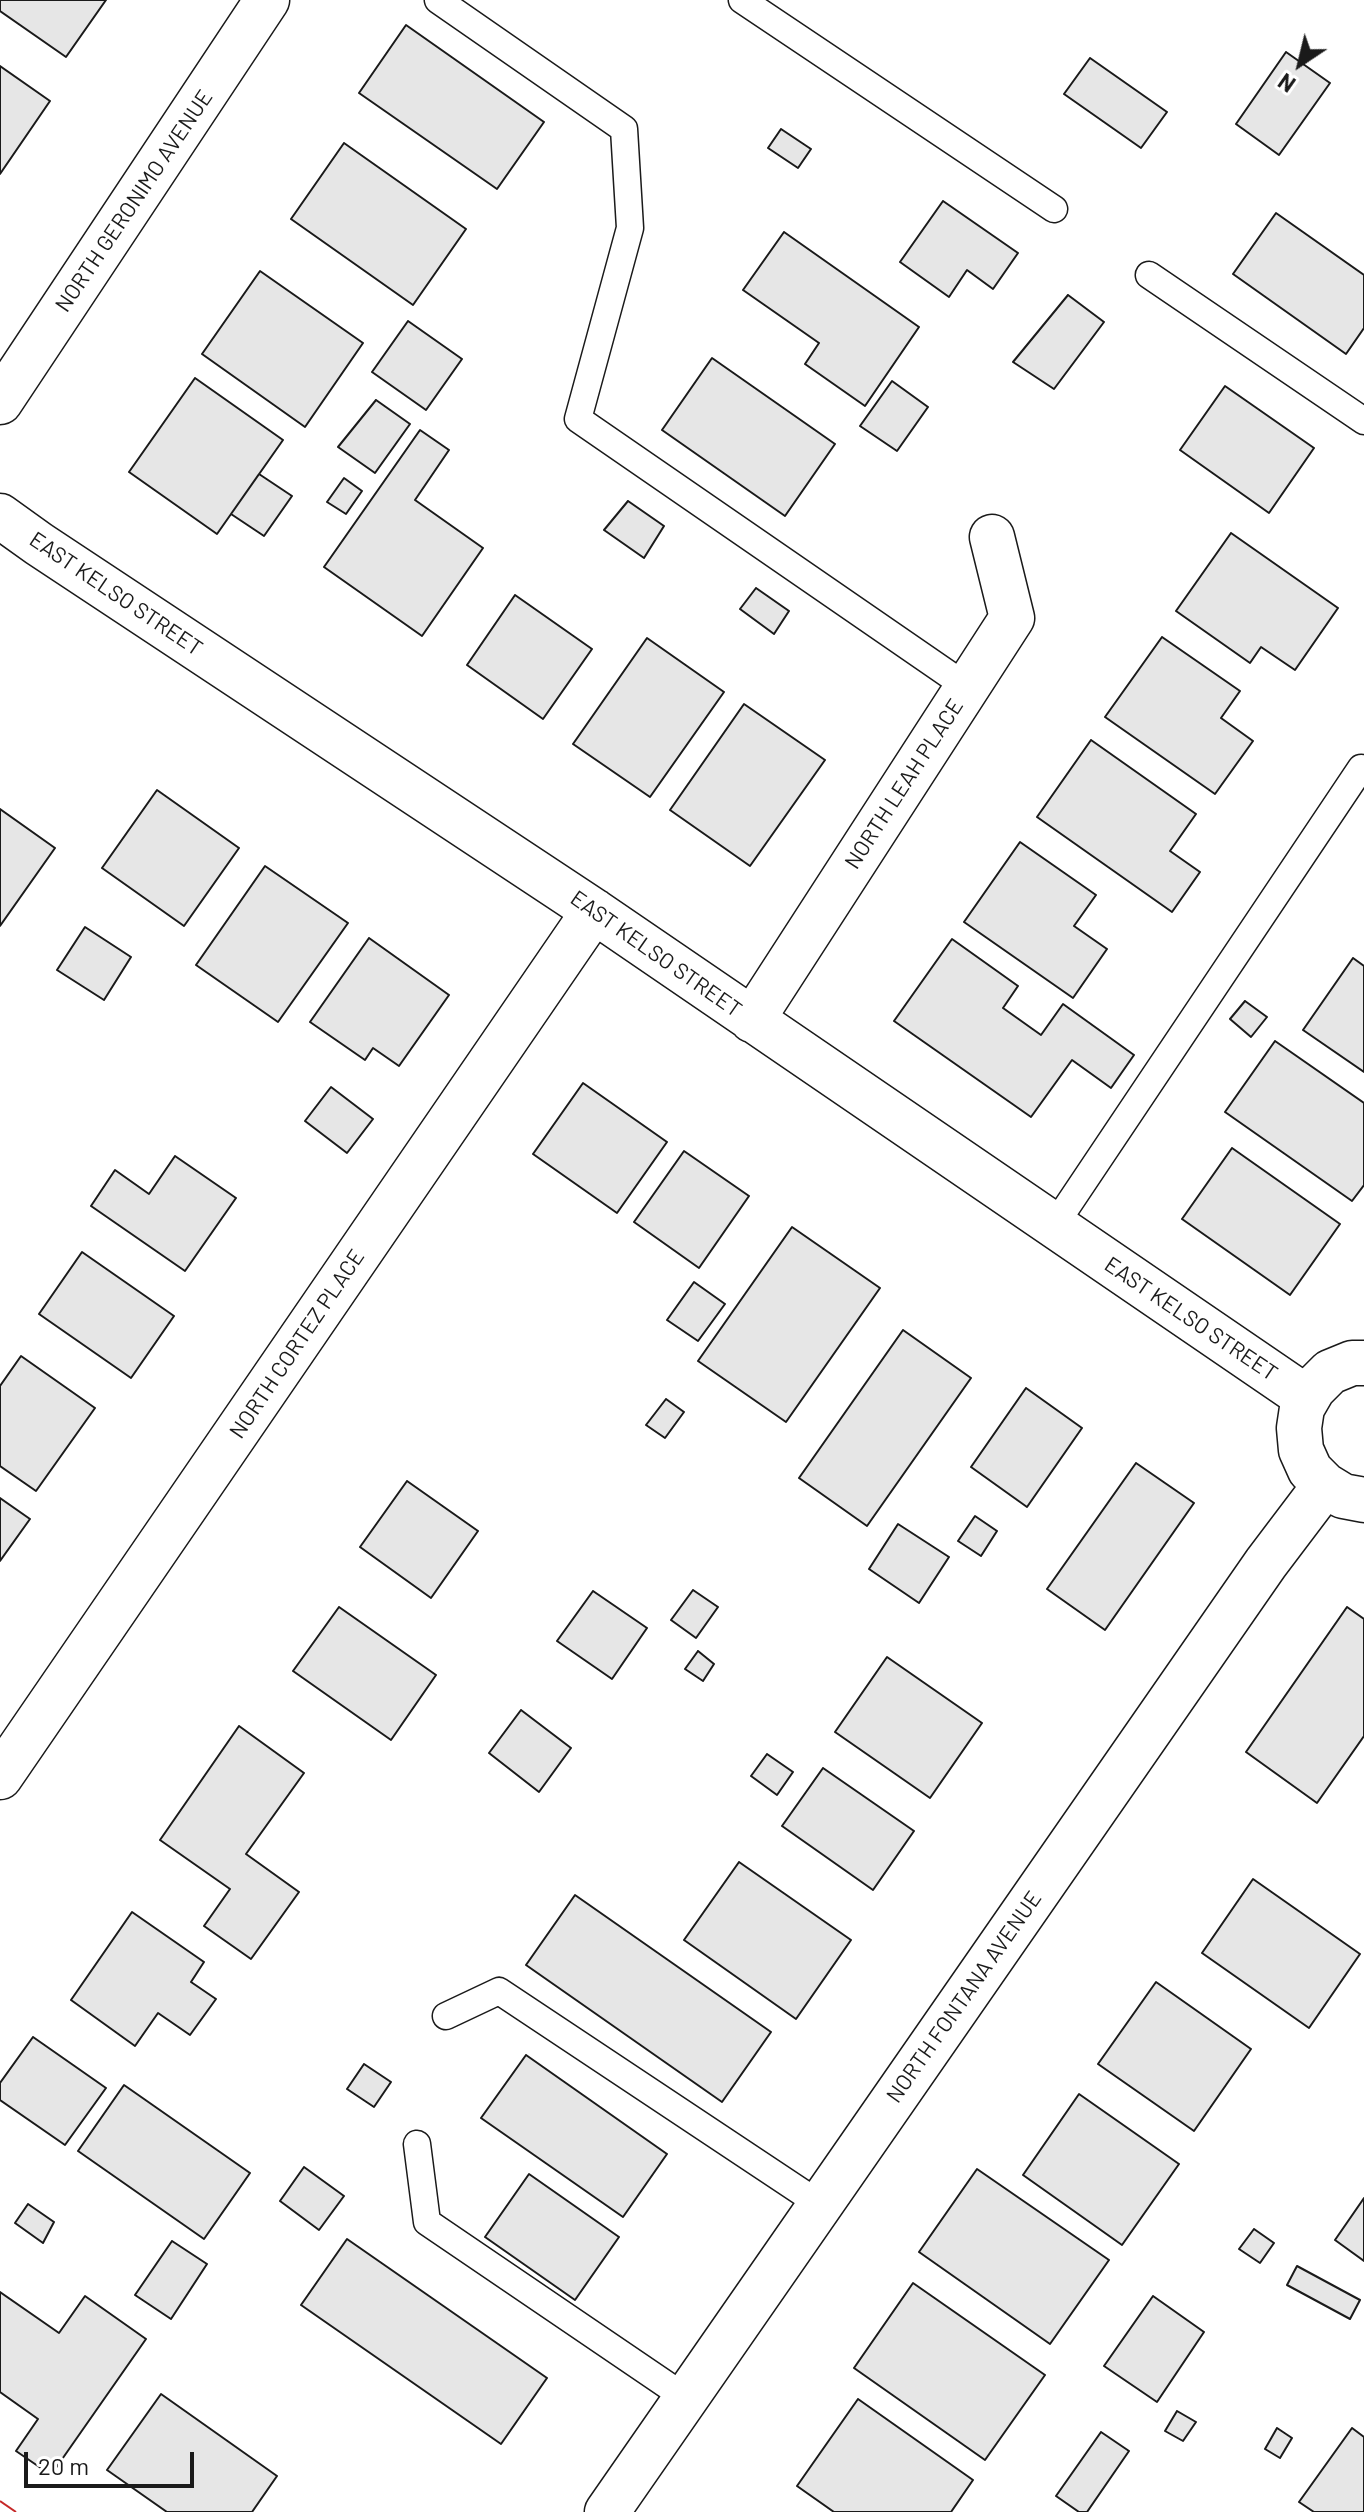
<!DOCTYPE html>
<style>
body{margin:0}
#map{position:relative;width:1364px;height:2512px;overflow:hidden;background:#fff;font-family:Barlow,sans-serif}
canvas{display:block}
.north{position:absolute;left:1260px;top:24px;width:80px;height:80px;-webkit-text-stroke:6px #fff;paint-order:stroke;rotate:215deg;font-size:22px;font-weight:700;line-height:32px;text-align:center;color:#1a1a1a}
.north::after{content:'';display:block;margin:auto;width:28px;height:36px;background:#1a1a1a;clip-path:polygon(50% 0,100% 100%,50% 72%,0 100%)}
.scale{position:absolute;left:24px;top:2452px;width:170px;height:36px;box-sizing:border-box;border:4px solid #1a1a1a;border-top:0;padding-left:10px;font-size:24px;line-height:28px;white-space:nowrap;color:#1a1a1a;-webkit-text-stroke:6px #fff;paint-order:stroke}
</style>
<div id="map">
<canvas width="1364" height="2512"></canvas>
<div class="north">N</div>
<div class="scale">20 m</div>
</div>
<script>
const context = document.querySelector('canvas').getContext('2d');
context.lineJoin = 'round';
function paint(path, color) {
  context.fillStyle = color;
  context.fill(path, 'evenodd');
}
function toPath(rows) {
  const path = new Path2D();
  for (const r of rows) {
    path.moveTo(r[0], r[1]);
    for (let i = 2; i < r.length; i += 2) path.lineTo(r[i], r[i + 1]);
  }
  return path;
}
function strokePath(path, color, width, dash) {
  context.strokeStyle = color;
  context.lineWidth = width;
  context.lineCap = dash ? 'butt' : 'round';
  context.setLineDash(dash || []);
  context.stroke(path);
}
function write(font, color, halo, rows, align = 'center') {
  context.font = font + ' Barlow,sans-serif';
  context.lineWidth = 6;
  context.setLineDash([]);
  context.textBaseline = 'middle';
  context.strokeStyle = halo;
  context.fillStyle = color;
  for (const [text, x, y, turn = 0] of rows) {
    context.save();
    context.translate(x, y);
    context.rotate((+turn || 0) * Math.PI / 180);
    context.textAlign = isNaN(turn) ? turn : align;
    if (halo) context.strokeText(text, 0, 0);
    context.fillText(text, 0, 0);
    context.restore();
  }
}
const building = toPath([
 [0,0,106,0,66,57,0,11,0,0],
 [406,25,544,122,497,189,359,93,406,25],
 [1286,52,1330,83,1279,155,1236,124,1286,52],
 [1090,58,1167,112,1141,148,1064,94,1090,58],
 [0,66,50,101,0,174,0,66],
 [781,129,811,149,798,168,768,148,781,129],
 [344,143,466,229,413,305,291,219,344,143],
 [943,201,1018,253,993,289,967,270,949,297,900,262,943,201],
 [1276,213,1364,275,1364,328,1346,354,1233,274,1276,213],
 [784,232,919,327,865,406,805,364,819,343,743,290,784,232],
 [260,271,363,343,305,427,202,354,260,271],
 [1068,295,1104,322,1054,389,1013,362,1068,295],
 [408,321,462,359,426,410,372,372,408,321],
 [712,358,835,444,785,516,662,430,712,358],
 [195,378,283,440,217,534,129,472,195,378],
 [892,381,928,407,897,451,860,426,892,381],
 [1225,386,1314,448,1269,513,1180,450,1225,386],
 [376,400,410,424,375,473,338,447,376,400],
 [420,430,449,450,415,500,483,548,422,636,324,567,420,430],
 [259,474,292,496,264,536,231,514,259,474],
 [344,478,362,491,346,514,327,502,344,478],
 [628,501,664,526,644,558,604,530,628,501],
 [1231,533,1338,608,1295,670,1261,647,1250,663,1176,611,1231,533],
 [756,588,789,611,774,634,740,609,756,588],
 [515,595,592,649,543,719,467,665,515,595],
 [1162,637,1240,691,1221,718,1253,741,1215,794,1105,717,1162,637],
 [647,638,724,692,650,797,573,744,647,638],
 [744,704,825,760,750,866,670,810,744,704],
 [1091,740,1196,814,1170,851,1200,872,1172,912,1037,817,1091,740],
 [157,790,239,848,184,926,102,868,157,790],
 [0,809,55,848,0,926,0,809],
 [1020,842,1096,895,1074,926,1107,949,1073,998,964,922,1020,842],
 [265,866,348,923,278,1022,196,965,265,866],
 [85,927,131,957,104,1000,57,970,85,927],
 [369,938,449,995,399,1066,373,1048,365,1060,310,1022,369,938],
 [952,939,1018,986,1003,1008,1041,1035,1063,1004,1134,1055,1111,1088,1072,1060,1031,1117,894,1021,952,939],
 [1353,958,1364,966,1364,1072,1303,1030,1353,958],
 [1245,1001,1267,1017,1251,1037,1230,1019,1245,1001],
 [1275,1041,1364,1103,1364,1185,1352,1201,1225,1112,1275,1041],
 [583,1083,667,1142,617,1213,533,1154,583,1083],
 [331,1087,373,1119,347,1153,305,1121,331,1087],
 [1232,1148,1340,1224,1290,1295,1182,1219,1232,1148],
 [684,1151,749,1196,699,1268,634,1222,684,1151],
 [175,1156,236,1198,185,1271,91,1206,115,1170,149,1194,175,1156],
 [792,1227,880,1288,786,1422,698,1361,792,1227],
 [82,1252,174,1316,131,1378,39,1314,82,1252],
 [694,1282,725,1304,698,1341,667,1320,694,1282],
 [903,1330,971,1378,867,1526,799,1478,903,1330],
 [21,1356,95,1408,36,1491,0,1466,0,1386,21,1356],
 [1026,1388,1082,1428,1027,1507,971,1467,1026,1388],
 [666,1399,684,1412,665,1438,646,1425,666,1399],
 [1136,1463,1194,1503,1105,1630,1047,1589,1136,1463],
 [407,1481,478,1531,431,1598,360,1547,407,1481],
 [0,1498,30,1519,0,1561,0,1498],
 [975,1516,997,1531,981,1556,958,1541,975,1516],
 [898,1524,949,1557,919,1603,869,1569,898,1524],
 [693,1590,718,1607,696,1638,671,1620,693,1590],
 [593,1591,647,1628,612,1679,557,1641,593,1591],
 [339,1607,436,1675,391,1740,293,1671,339,1607],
 [1347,1607,1364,1619,1364,1736,1317,1803,1246,1752,1347,1607],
 [698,1651,714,1664,703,1681,685,1669,698,1651],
 [887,1657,982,1723,930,1798,835,1732,887,1657],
 [521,1710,571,1748,539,1792,489,1753,521,1710],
 [239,1726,304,1773,246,1854,299,1892,251,1959,204,1926,230,1889,160,1840,239,1726],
 [767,1754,793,1772,777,1795,751,1776,767,1754],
 [823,1768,914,1831,873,1890,782,1826,823,1768],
 [739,1862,851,1940,796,2019,684,1940,739,1862],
 [1253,1879,1360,1954,1309,2028,1202,1953,1253,1879],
 [575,1895,771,2032,722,2102,526,1965,575,1895],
 [132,1912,204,1962,191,1982,216,1999,190,2035,158,2013,135,2046,71,2000,132,1912],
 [1156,1982,1251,2049,1194,2131,1098,2064,1156,1982],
 [33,2037,106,2088,65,2145,0,2100,0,2083,33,2037],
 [526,2055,667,2154,623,2217,481,2118,526,2055],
 [364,2064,391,2082,374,2107,347,2089,364,2064],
 [124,2085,250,2173,204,2239,78,2151,124,2085],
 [1079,2094,1179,2164,1122,2245,1023,2175,1079,2094],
 [304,2167,344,2196,319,2230,280,2201,304,2167],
 [977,2169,1109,2260,1050,2344,919,2252,977,2169],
 [529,2174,619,2237,575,2300,485,2237,529,2174],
 [1364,2198,1364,2261,1335,2240,1364,2198],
 [28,2204,54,2222,43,2243,15,2223,28,2204],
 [1254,2229,1274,2243,1260,2263,1239,2249,1254,2229],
 [347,2239,547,2378,501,2444,301,2305,347,2239],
 [172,2241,207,2264,171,2319,135,2295,172,2241],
 [1297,2266,1360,2300,1350,2319,1287,2285,1297,2266],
 [913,2283,1045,2375,985,2460,854,2368,913,2283],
 [0,2292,59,2333,85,2296,146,2339,51,2475,16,2451,38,2419,0,2392,0,2292],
 [1153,2296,1204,2332,1157,2402,1104,2366,1153,2296],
 [161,2394,277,2476,252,2512,167,2512,107,2470,161,2394],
 [858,2399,973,2480,951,2512,834,2512,797,2486,858,2399],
 [1177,2411,1196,2422,1183,2441,1165,2431,1177,2411],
 [1277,2428,1292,2438,1280,2458,1265,2449,1277,2428],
 [1352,2428,1364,2437,1364,2512,1314,2512,1299,2502,1352,2428],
 [1101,2432,1129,2451,1087,2512,1079,2512,1056,2496,1101,2432]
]);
const service = toPath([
 [438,0,624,129,630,228,578,419,967,687],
 [742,0,1054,209],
 [1149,275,1364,421],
 [1054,1226,1361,768],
 [446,2016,499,1991,821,2205],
 [417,2144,427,2222,686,2398]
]);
const minor = toPath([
 [0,402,267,0],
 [0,516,39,544,594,911,1307,1398],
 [752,1020,1012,618,992,537],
 [1364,1363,1352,1363,1330,1372,1313,1389,1302,1408,1299,1428,1301,1450,1310,1470,1325,1485,1343,1496,1364,1500],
 [0,1777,594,911],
 [607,2512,1266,1563,1325,1485]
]);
const power = toPath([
 [0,2501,16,2512]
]);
const streetNames = [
 ["NORTH GERONIMO AVENUE",134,201,-56],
 ["EAST KELSO STREET",116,594,34],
 ["NORTH LEAH PLACE",904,784,-57],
 ["EAST KELSO STREET",656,954,35],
 ["EAST KELSO STREET",1191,1319,34],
 ["NORTH CORTEZ PLACE",297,1344,-56],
 ["NORTH FONTANA AVENUE",964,1997,-55]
];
paint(building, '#e6e6e6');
strokePath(building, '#1a1a1a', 2);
strokePath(service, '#1a1a1a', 29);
strokePath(minor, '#1a1a1a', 47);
strokePath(service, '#fff', 26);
strokePath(minor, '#fff', 44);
strokePath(power, '#c62828', 2, [28, 6, 4, 6]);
write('22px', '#1a1a1a', '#fff', streetNames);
</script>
